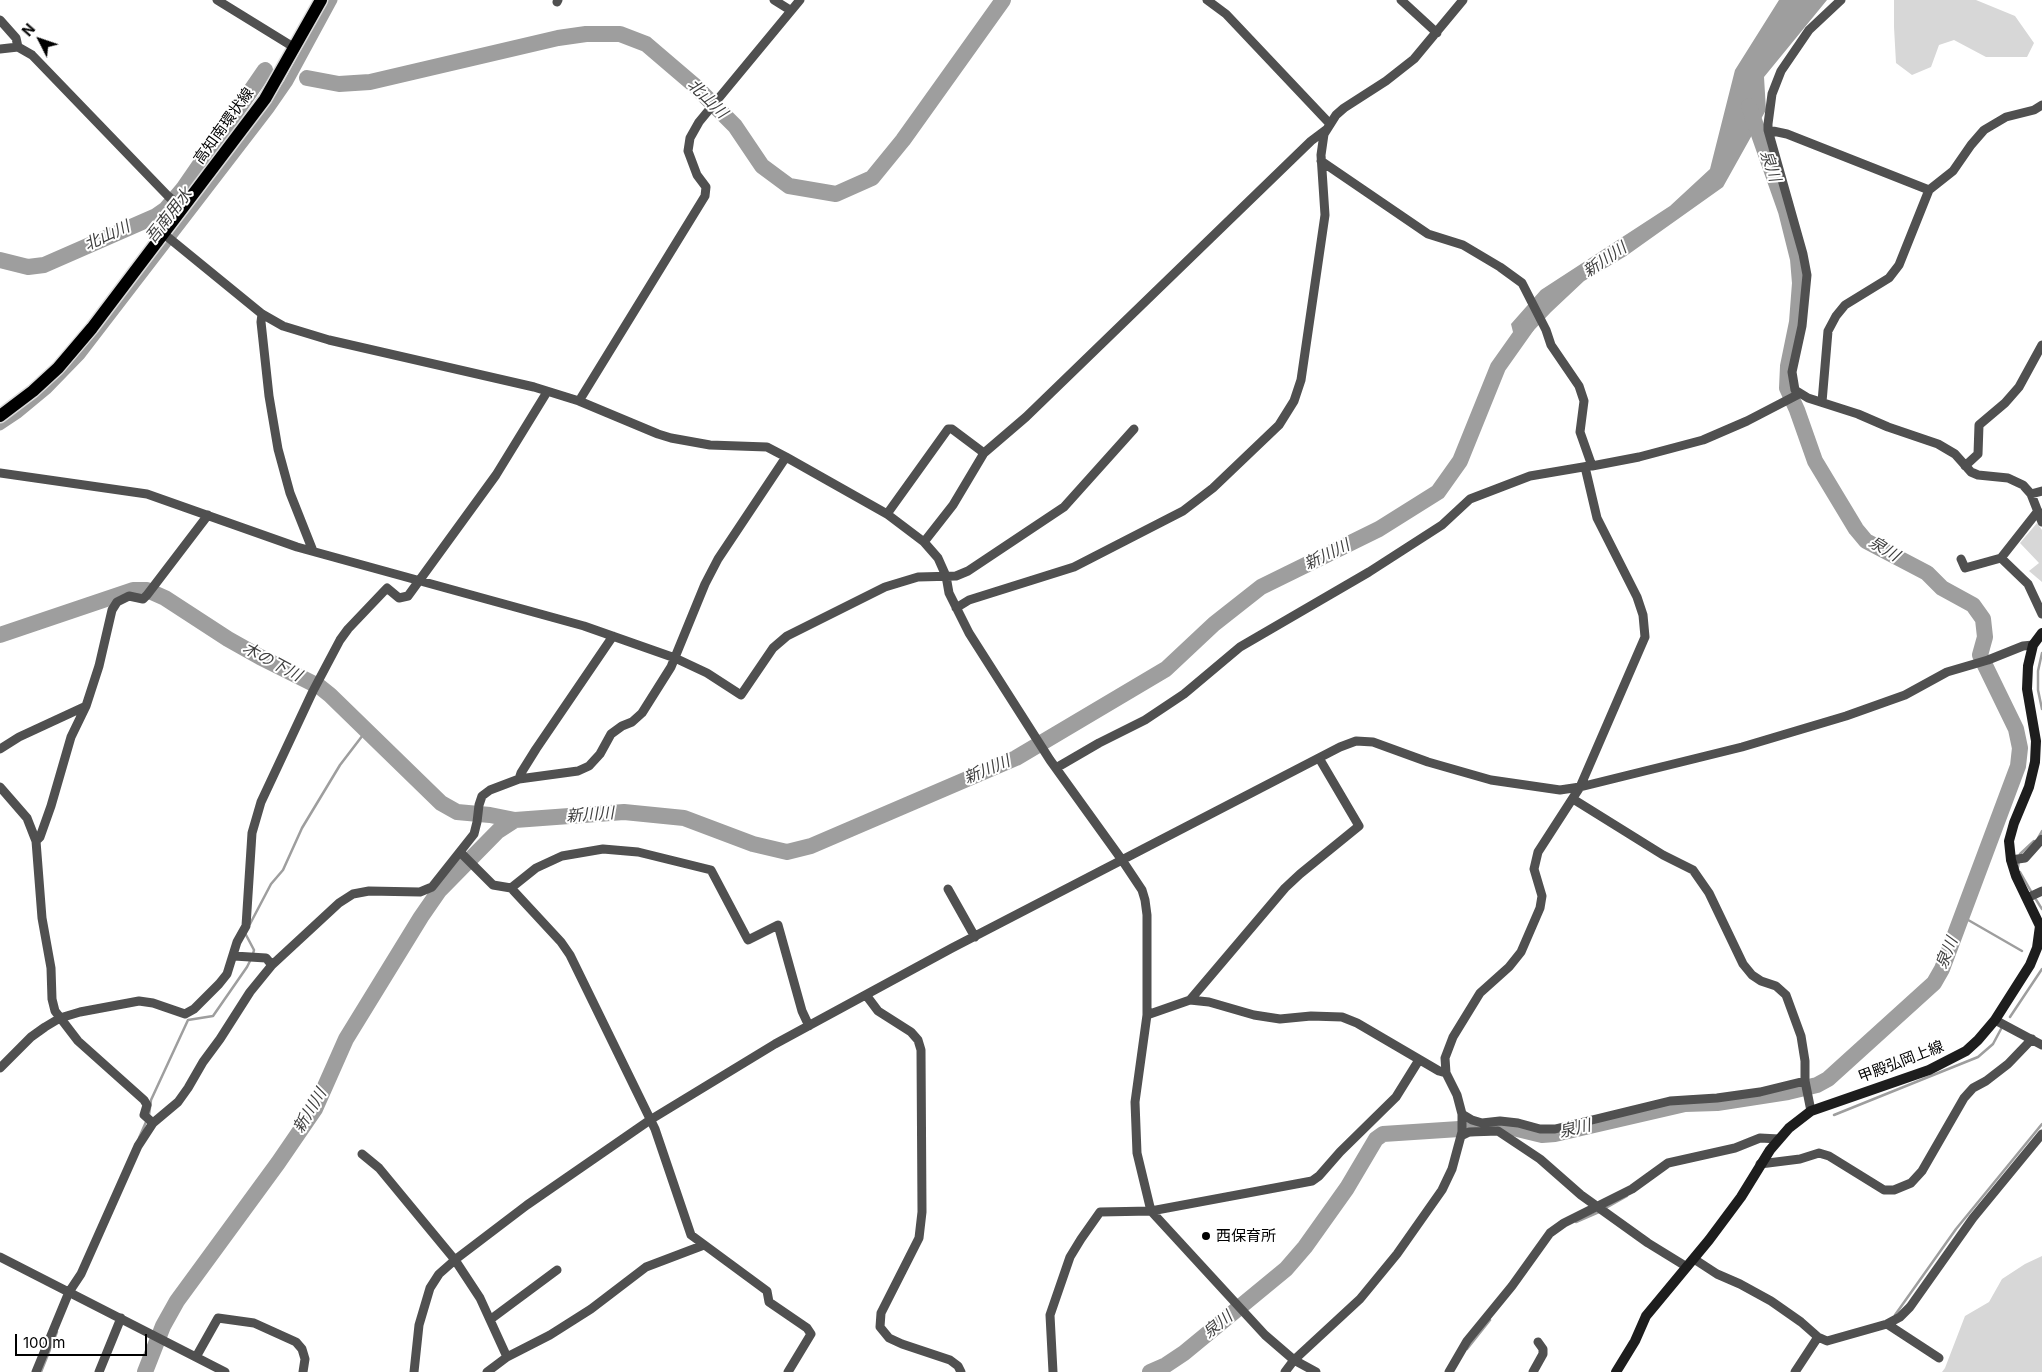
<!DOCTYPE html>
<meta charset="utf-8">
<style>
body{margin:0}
#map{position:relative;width:2042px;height:1372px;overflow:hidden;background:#fff;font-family:Inter,sans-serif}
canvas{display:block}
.north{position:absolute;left:15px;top:15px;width:50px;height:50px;-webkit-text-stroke:4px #fff;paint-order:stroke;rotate:311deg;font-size:14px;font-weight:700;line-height:20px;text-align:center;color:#000}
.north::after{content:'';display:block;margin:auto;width:18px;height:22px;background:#000;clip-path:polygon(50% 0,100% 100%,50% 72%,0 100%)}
.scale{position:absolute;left:15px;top:1334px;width:132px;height:22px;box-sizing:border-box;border:2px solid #000;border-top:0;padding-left:6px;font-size:15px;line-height:18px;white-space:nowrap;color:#000;-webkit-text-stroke:4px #fff;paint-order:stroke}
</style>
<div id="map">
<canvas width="2042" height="1372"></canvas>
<div class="north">N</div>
<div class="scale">100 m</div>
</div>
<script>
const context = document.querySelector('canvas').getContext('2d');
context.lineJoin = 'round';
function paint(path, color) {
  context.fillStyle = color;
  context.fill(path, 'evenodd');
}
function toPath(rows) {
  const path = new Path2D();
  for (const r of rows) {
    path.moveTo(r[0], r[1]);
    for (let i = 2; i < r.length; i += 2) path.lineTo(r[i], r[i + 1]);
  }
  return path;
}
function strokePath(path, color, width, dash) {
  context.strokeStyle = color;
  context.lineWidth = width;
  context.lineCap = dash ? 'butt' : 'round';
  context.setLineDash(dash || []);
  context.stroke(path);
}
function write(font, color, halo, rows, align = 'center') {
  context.font = font + ' Inter,"Noto Sans JP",sans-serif';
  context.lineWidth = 4;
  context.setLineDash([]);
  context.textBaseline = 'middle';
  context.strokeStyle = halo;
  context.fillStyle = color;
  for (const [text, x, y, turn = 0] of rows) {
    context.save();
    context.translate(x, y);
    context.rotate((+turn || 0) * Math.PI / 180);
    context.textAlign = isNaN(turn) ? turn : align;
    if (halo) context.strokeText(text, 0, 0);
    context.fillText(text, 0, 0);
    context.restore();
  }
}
const green = toPath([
 [1894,0,1976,0,2015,16,2034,43,2027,57,1986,57,1954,40,1939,45,1931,67,1912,75,1896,63,1894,27],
 [2037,523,2042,530,2042,582,2029,571,2039,563,2020,543],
 [2042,1256,2042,1372,1942,1372,1945,1368,1965,1316,1989,1302,2002,1279,2025,1264]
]);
const water = toPath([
 [1779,0,1827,0,1764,77,1766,110,1723,187,1626,256,1584,281,1551,312,1517,348,1511,324,1541,290,1670,206,1710,169,1735,70]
]);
const stream = toPath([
 [2042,653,2038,671,2038,690,2042,709],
 [2038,838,2042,831],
 [2018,867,2020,854,2034,841],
 [2020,872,2032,893],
 [2035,898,2042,909],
 [1963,917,2022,951],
 [250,924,271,884,283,870,302,828,340,765,366,731],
 [245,933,254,950,253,954],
 [2010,1017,2042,969],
 [1834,1115,1978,1057,1993,1044,2001,1029],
 [139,1138,149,1115,151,1100,188,1020,213,1016,247,967,251,959],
 [1604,1209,1627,1196],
 [1576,1222,1599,1212],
 [1895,1315,1956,1229,2042,1124],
 [1467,1349,1490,1320],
 [41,1372,57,1332]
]);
const canal = toPath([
 [0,426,18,414,47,390,81,355,270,109,288,83,333,0]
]);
const river = toPath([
 [307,78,339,84,370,82,558,38,586,34,620,34,646,44,694,85,735,126,762,166,789,186,836,194,872,178,903,140,1003,0],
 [0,260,28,267,44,265,156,216,166,209,183,189,265,70],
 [0,635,133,590,147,590,165,598,228,639,260,657,320,687,330,695,441,803,457,812,490,815,515,820],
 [145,1372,163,1326,177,1301,278,1163,315,1109,346,1039,421,917,439,891,498,831,515,820,624,812,684,818,753,844,787,852,811,846,1016,758,1166,669,1214,624,1261,587,1379,529,1438,492,1460,461,1498,367,1527,326],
 [1150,1372,1166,1365,1184,1353,1286,1269,1305,1247,1347,1188,1376,1139,1383,1134,1505,1126,1542,1135,1555,1134,1685,1104,1717,1103,1788,1092,1817,1085,1828,1079,1934,983,1942,969,2018,766,2020,748,2016,729,1980,655,1985,637,1983,619,1973,605,1942,588,1927,573,1866,541,1856,529,1815,461,1797,410,1787,388,1788,366,1797,322,1800,283,1798,259,1786,211,1749,106]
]);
const minor = toPath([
 [217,0,295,48],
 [774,0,790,10],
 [1207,0,1226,14,1330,124],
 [1401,0,1437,33],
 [1841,0,1809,30,1781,71,1772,94,1768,124,1768,130,1803,254,1807,275,1802,326,1792,372,1795,390,1808,398,1858,414,1888,427,1938,444,1955,454,1971,472,1978,475,2008,478,2023,485,2031,494,2042,522],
 [557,2,558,0],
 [0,20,16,38,18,47],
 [0,49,18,47,32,55,168,196,183,209],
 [1768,130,1787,134,1929,190],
 [1321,161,1428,234,1463,245,1500,267,1522,283,1546,330,1551,345,1579,386,1584,401,1580,432,1592,466,1639,457,1703,440,1747,421,1799,394],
 [164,234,262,314,283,326,329,340,534,387,579,401,658,434,671,438,710,445,767,447,786,457,887,514,924,542,938,558,946,576,949,593,969,633,1050,760,1122,860,1142,890,1145,900,1147,915,1147,1015,1135,1102,1137,1153,1151,1211,1265,1335,1294,1360,1316,1372],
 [262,314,261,322,269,396,278,449,290,493,313,551],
 [579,401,705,196,706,187,697,175,688,151,690,138,699,122,800,0],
 [1822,402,1828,331,1836,316,1845,305,1889,278,1899,265,1929,190,1953,171,1971,145,1984,130,2006,117,2034,110,2042,105],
 [1965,466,1978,454,1979,425,2005,403,2019,387,2042,345],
 [0,473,147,494,297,547,584,626,675,658,707,673,741,695,773,648,787,636,885,587,918,577,956,576,968,571,1064,507,1134,429],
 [2031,494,2042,491],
 [887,514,948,429,952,429,984,453],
 [924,542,953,505,984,453,1026,417,1311,141,1327,129],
 [2001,558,2028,584,2042,614],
 [1961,559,1965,568,2001,558,2038,511],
 [956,608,969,600,1074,567,1183,511,1213,488,1279,425,1294,401,1301,380,1325,215,1321,155,1324,134,1336,115,1344,108,1386,81,1414,59,1463,0],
 [0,749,19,737,86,706,99,666,112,610,117,602,129,596,143,599,147,595,208,515],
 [1056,768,1099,743,1145,720,1184,694,1240,647,1369,572,1442,525,1470,499,1530,476,1589,466],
 [519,779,521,773,536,749,613,636],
 [0,787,27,818,36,841,42,918,51,968,52,999,55,1011,78,1041,144,1100,147,1105,144,1115,153,1123],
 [1573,799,1663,855,1693,870,1709,893,1743,964,1752,975,1761,981,1776,986,1786,995,1801,1036,1805,1061,1805,1081,1811,1111],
 [36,841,40,837,51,806,71,737,86,706],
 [460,852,493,885,511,888,561,942,570,955,655,1129,691,1235,767,1291,769,1302,807,1328,811,1334,788,1372],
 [2011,860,2025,858,2042,839],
 [511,888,536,868,562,856,603,849,638,852,711,870,748,940,778,925,802,1011,809,1026],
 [948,889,975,937],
 [2027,898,2042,891],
 [234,956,266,958,272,965],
 [866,995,878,1011,911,1032,918,1040,921,1050,922,1212,919,1238,881,1313,880,1327,889,1338,902,1344,950,1360,958,1366,961,1372],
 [1190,1000,1285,888,1300,874,1359,826,1319,758],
 [1147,1015,1190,1000,1209,1002,1254,1015,1280,1019,1311,1016,1342,1017,1357,1023,1439,1071,1446,1073],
 [1995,1020,2042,1045],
 [0,1068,31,1037,45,1027,60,1018,80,1012,139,1001,153,1003,185,1014,194,1009,219,984,227,974,237,942,246,926,252,833,261,802,313,691,340,640,348,629,387,588,399,598,408,596,496,475,547,392],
 [1462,1114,1472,1120,1482,1123,1500,1121,1518,1123,1540,1129,1555,1129,1670,1101,1717,1098,1760,1092,1805,1081],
 [1461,1136,1469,1132,1498,1131,1540,1159,1581,1195,1648,1243,1687,1267],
 [362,1154,379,1168,455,1260,480,1298,507,1357],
 [1760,1164,1800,1159,1819,1153,1829,1156,1884,1190,1894,1190,1911,1183,1922,1171,1964,1098,1973,1088,1986,1081,2008,1064,2032,1039],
 [0,1257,225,1372],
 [1694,1259,1717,1274,1740,1284,1771,1301,1801,1322,1818,1337],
 [491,1319,557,1270],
 [1887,1324,1939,1358],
 [196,1357,218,1318,254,1323,296,1342,302,1349,305,1359,303,1372],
 [36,1372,69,1292,81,1274,138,1146,153,1123,178,1102,188,1088,203,1062,220,1039,250,992,272,965,339,903,353,894,369,891,420,892,432,887,474,834,477,822,479,805,482,796,490,790,519,779,578,771,589,766,600,754,611,734,622,726,632,722,642,713,671,667,705,584,718,559,786,457],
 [99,1372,121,1318],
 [414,1372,419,1325,430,1288,439,1274,456,1259,527,1205,650,1120,775,1044,952,948,1340,747,1356,741,1373,742,1428,762,1491,780,1560,790,1580,787,1742,747,1846,716,1905,695,1947,672,1988,660,2023,646,2033,645],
 [487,1372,507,1357,550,1335,591,1309,646,1267,704,1245],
 [1053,1372,1050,1315,1070,1257,1081,1239,1100,1212,1151,1211,1312,1181,1319,1176,1340,1152,1396,1097,1419,1060],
 [1285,1372,1294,1360,1360,1299,1397,1254,1442,1190,1452,1169,1462,1132,1462,1114,1457,1095,1446,1073,1445,1058,1453,1037,1480,993,1509,967,1521,952,1540,908,1542,896,1534,869,1538,852,1580,787,1645,637,1643,615,1637,597,1597,518,1585,467],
 [1449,1372,1467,1341,1512,1286,1550,1233,1564,1223,1632,1189,1668,1163,1735,1148,1760,1138,1779,1139],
 [1533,1372,1543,1354,1543,1349,1538,1342],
 [1795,1372,1818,1337,1827,1341,1887,1324,1900,1317,1910,1307,1973,1218,2042,1134]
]);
const secondary = toPath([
 [1616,1372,1635,1341,1646,1316,1709,1240,1741,1197,1770,1150,1789,1128,1811,1111,1929,1070,1966,1051,1978,1040,1995,1020,2030,965,2037,948,2040,926,2016,876,2011,860,2009,841,2014,823,2029,787,2035,762,2036,741,2027,689,2028,666,2033,645,2042,633]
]);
const primary = toPath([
 [0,416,33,391,58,368,92,328,265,99,321,0]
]);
const markers = [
 [1206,1236,5,"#000"]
];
const streetNames = [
 ["高知南環状線",224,126,-54],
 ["甲殿弘岡上線",1901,1062,-21]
];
const poiNames = [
 ["西保育所",1216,1236]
];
const waterNames = [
 ["北山川",707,99,44],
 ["泉川",1770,166,71],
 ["吾南用水",169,216,-52],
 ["北山川",107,236,-25],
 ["新川川",1605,260,-34],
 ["泉川",1884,549,31],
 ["新川川",1327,555,-26],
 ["木の下川",272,662,28],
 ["新川川",987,770,-23],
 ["新川川",590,815,-4],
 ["泉川",1947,953,-68],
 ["新川川",310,1111,-59],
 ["泉川",1575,1129,-13],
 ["泉川",1218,1325,-39]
];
paint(green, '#d7d7d7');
paint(water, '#9e9e9e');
strokePath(stream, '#9e9e9e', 2.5);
strokePath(canal, '#9e9e9e', 9);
strokePath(river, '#9e9e9e', 16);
strokePath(primary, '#dbdbdb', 15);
strokePath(minor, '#505050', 9);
strokePath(secondary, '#1d1d1d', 10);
strokePath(primary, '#000', 12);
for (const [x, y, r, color] of markers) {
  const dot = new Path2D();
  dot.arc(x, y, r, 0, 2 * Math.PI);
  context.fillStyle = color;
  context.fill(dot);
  strokePath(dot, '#fff', 2);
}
write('15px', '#000', '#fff', streetNames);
write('15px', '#000', '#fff', poiNames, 'left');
write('italic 16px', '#3f3f3f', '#fff', waterNames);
</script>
